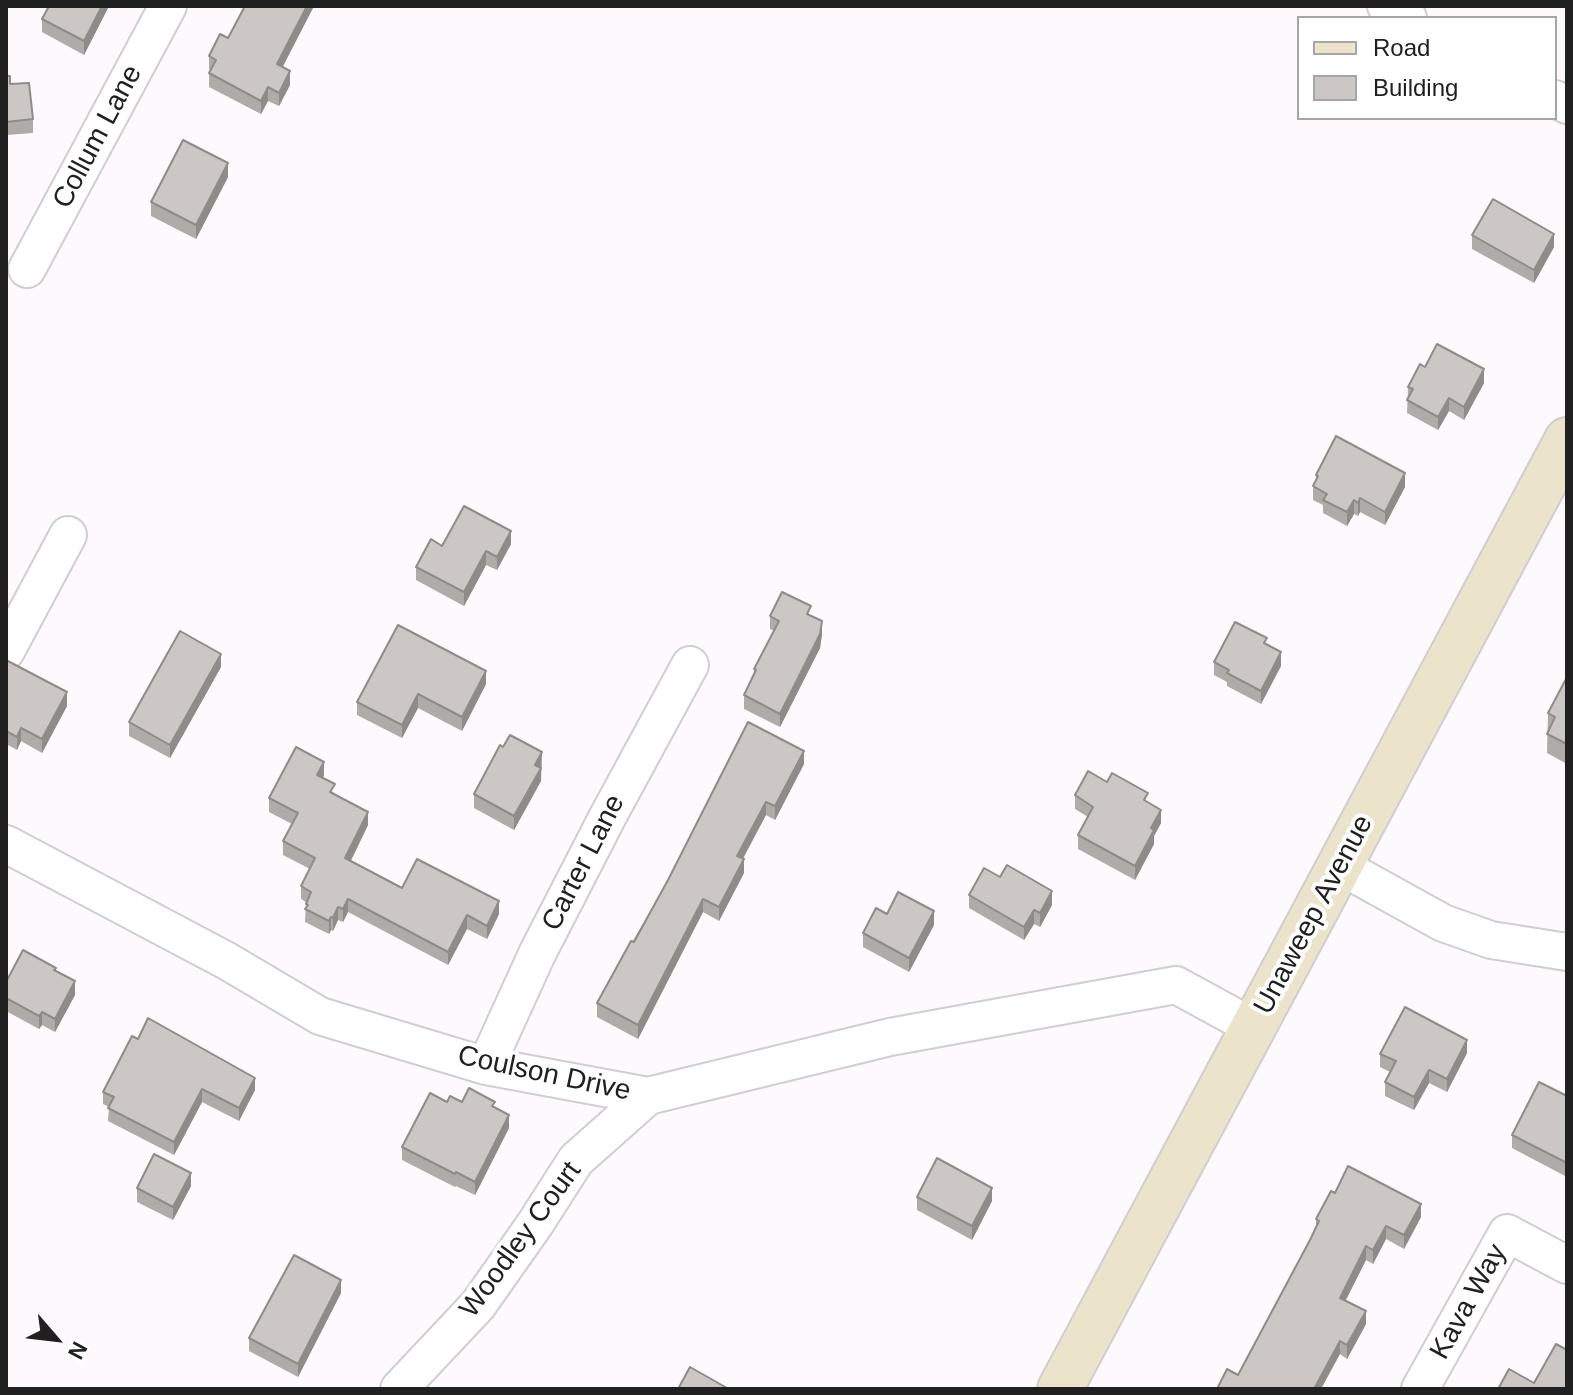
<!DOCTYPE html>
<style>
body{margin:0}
#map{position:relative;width:1573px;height:1395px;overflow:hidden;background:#fdf9fd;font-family:Helvetica,sans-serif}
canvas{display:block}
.frame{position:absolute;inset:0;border:8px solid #212021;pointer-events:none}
.legend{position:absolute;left:1297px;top:16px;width:260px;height:104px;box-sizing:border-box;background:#fff;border:2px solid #a6a6a6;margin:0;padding:10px 14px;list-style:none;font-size:24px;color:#212021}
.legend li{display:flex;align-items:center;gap:16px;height:40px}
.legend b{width:40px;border:2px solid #a6a6a6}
.north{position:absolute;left:16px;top:1299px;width:80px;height:80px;-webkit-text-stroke:6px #fff;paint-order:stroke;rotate:118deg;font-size:22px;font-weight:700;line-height:32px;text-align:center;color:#212021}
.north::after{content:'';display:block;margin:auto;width:28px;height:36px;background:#212021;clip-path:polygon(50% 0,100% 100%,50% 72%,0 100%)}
</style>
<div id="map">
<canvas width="1573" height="1395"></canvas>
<div class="frame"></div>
<ul class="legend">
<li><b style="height:10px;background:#ece4ca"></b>Road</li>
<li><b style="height:22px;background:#ccc7c4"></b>Building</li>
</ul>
<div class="north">N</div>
</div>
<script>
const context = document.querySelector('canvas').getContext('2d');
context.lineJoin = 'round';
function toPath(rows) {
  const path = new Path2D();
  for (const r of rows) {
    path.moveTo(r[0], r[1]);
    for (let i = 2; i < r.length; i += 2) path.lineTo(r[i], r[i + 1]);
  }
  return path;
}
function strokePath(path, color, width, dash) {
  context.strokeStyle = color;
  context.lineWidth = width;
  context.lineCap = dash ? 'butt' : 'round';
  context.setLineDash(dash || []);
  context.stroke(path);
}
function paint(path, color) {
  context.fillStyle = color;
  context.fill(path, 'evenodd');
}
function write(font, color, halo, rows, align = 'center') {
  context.font = font + ' Helvetica,sans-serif';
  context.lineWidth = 8;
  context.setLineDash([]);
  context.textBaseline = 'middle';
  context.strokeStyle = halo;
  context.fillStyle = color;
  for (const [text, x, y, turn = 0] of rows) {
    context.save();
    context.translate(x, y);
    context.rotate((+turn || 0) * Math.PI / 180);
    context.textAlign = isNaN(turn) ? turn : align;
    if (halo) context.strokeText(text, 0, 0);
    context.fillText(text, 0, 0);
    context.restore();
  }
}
const minor = toPath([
 [1386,6,1408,18],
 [1555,99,1567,105],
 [27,269,168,6],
 [6,651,68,535],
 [6,844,227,961,320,1016,486,1066,648,1096,890,1037,1176,985,1253,1027],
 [1340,866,1443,923,1491,940,1567,952],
 [486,1066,537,954,608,816,690,665],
 [399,1389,478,1305,535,1224,576,1160,648,1096],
 [1420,1389,1507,1233,1567,1265]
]);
const secondary = toPath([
 [1060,1389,1567,440]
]);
const wall = toPath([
 [49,6,109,6,84,55,42,32,42,19],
 [245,6,314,6,282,67,290,85,279,106,268,101,261,114,209,87,209,73,211,70,209,69,209,56,228,38],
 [6,72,6,76,10,84,33,119,33,133,6,135],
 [228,177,196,239,151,216,151,202],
 [1472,235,1554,247,1534,283,1472,249],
 [1425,367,1484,383,1464,420,1449,411,1438,430,1407,413,1408,387],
 [1316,475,1405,487,1385,525,1360,512,1358,516,1354,514,1347,526,1323,513,1323,505,1313,500,1313,486,1316,481],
 [511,544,497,570,486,565,464,606,416,580,416,567,442,546],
 [811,615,822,634,820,648,780,727,744,709,744,695,754,674,754,669,774,631,770,629,770,616],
 [1267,645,1281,666,1261,704,1227,686,1227,682,1214,675,1214,662],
 [6,660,67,706,42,753,21,741,17,750,6,744],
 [221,667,170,758,129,736,129,722],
 [1567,677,1567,764,1547,753,1548,713],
 [486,684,462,731,418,708,402,738,357,715,357,702],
 [804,764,775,820,766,815,743,859,744,873,719,921,703,912,638,1039,597,1017,597,1003,668,880],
 [542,765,541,768,541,781,514,830,474,808,474,794],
 [324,775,323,778,335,795,368,825,351,861,402,888,499,914,487,939,467,929,448,965,348,912,343,922,338,920,333,931,331,930,329,934,305,922,306,902,301,899,301,886,310,869,283,855,283,841,292,824,269,812,269,798],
 [1107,782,1148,802,1161,823,1154,836,1154,844,1135,880,1078,849,1078,835,1088,817,1075,809,1075,795],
 [969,895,1052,905,1040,927,1034,924,1024,940,969,908],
 [887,914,934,925,909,972,863,947,863,933],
 [56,971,75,995,55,1032,42,1025,39,1029,6,1011,6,982],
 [132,1036,255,1090,239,1121,202,1102,174,1155,108,1121,109,1107,103,1104,103,1092],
 [1467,1053,1447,1092,1429,1083,1414,1110,1385,1096,1385,1082,1390,1072,1380,1067,1380,1054],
 [1567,1096,1567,1177,1512,1148,1512,1135],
 [447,1102,462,1102,495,1108,509,1128,475,1195,456,1186,455,1187,402,1160,402,1147],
 [191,1186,173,1220,137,1202,137,1188],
 [1335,1193,1421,1217,1404,1249,1386,1239,1373,1264,1366,1260,1346,1300,1366,1324,1347,1359,1340,1354,1238,1375,1316,1228,1316,1219],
 [917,1197,992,1201,972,1240,917,1210],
 [341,1293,298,1377,249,1351,249,1338]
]);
const shadedWall = toPath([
 [102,6,109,6,84,55,84,41],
 [307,6,314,6,277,78,277,64],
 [290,71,290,85,279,106,279,93],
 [268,87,268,101,261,114,261,101],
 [228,163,228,177,196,239,196,225],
 [1554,234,1554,247,1534,283,1534,270],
 [1484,369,1484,383,1464,420,1464,407],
 [1449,398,1449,411,1438,430,1438,417],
 [1405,473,1405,487,1385,525,1385,512],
 [1360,498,1360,512,1358,516,1358,503],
 [1354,500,1354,514,1347,526,1347,512],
 [511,531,511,544,497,570,497,557],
 [486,551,486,565,464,606,464,592],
 [822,621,822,634,820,648,780,727,780,714],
 [1281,652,1281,666,1261,704,1261,691],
 [221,654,221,667,170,758,170,745],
 [486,671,486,684,462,731,462,717],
 [67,692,67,706,42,753,42,739],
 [418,694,418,708,402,738,402,725],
 [21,728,21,741,17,750,17,737],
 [804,751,804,764,775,820,775,806],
 [542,752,541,781,514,830,514,816,535,765],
 [324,762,324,775,317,789,317,775],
 [766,802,766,815,737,869,737,856],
 [1161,810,1161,823,1154,836,1154,844,1135,880,1135,866,1151,828],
 [368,812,368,825,345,872,345,858],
 [744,859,744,873,719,921,719,907],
 [1052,891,1052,905,1040,927,1040,913],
 [348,899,348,912,343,922,343,909],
 [703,899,703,912,638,1039,638,1025],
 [499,901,499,914,487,939,487,926],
 [338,907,338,920,333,931,333,918],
 [1034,910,1034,924,1024,940,1024,927],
 [934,911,934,925,909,972,909,958],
 [467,915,467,929,448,965,448,952],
 [331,917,331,930,329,934,329,921],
 [75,981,75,995,55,1032,55,1019],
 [42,1012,42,1025,39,1029,39,1016],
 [1467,1040,1467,1053,1447,1092,1447,1079],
 [1429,1070,1429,1083,1414,1110,1414,1097],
 [255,1078,255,1090,239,1121,239,1108],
 [202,1089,202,1102,174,1155,174,1142],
 [509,1115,509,1128,475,1195,475,1182],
 [191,1173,191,1186,173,1220,173,1207],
 [992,1188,992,1201,972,1240,972,1226],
 [1421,1204,1421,1217,1404,1249,1404,1235],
 [1386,1226,1386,1239,1373,1264,1373,1250],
 [1366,1246,1366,1260,1340,1311,1340,1298],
 [341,1280,341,1293,298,1377,298,1364],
 [1366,1311,1366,1324,1347,1359,1347,1345],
 [1340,1341,1340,1354,1321,1389,1314,1389]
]);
const building = toPath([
 [49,6,102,6,84,41,42,19,49,6],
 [245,6,307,6,277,64,290,71,279,93,268,87,261,101,209,73,216,60,209,56,220,34,228,38,245,6],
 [6,72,6,76,10,76,10,84,29,83,33,119,6,122,6,72],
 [183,140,228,163,196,225,151,202,183,140],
 [1493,199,1554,234,1534,270,1472,235,1493,199],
 [1437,344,1484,369,1464,407,1449,398,1438,417,1407,400,1413,389,1408,387,1420,364,1425,367,1437,344],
 [1336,436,1405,473,1385,512,1360,498,1358,503,1354,500,1347,512,1323,500,1327,494,1313,486,1318,476,1316,475,1336,436],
 [464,506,511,531,497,557,486,551,464,592,416,567,431,539,442,546,464,506],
 [782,592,811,606,807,614,822,621,820,634,780,714,744,695,756,670,754,669,779,621,770,616,782,592],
 [1235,622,1267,638,1264,643,1281,652,1261,691,1227,673,1229,670,1214,662,1235,622],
 [398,625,486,671,462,717,418,694,402,725,357,702,398,625],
 [180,631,221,654,170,745,129,722,180,631],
 [6,660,67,692,42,739,21,728,17,737,6,731,6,660],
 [1567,677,1567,744,1547,734,1555,717,1548,713,1567,677],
 [748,722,804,751,775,806,766,802,737,856,744,859,719,907,703,899,638,1025,597,1003,631,941,634,942,668,880,748,722],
 [510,735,542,752,535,765,541,768,514,816,474,794,500,745,503,747,510,735],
 [296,747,324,762,317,775,335,784,330,792,368,812,345,858,402,888,417,859,499,901,487,926,467,915,448,952,348,899,343,909,338,907,333,918,331,917,329,921,305,909,308,905,306,904,311,892,301,886,315,858,283,841,298,813,269,798,296,747],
 [1088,771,1107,782,1112,773,1148,793,1144,800,1161,810,1151,828,1154,830,1135,866,1078,835,1093,807,1075,795,1088,771],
 [1007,865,1052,891,1040,913,1034,910,1024,927,969,895,984,868,1000,877,1007,865],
 [898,892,934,911,909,958,863,933,876,908,887,914,898,892],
 [23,950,56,968,54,970,75,981,55,1019,42,1012,39,1016,6,998,6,982,23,950],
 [1405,1007,1467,1040,1447,1079,1429,1070,1414,1097,1385,1082,1396,1061,1380,1054,1405,1007],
 [148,1018,255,1078,239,1108,202,1089,174,1142,108,1108,114,1097,103,1092,132,1036,138,1039,148,1018],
 [1539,1082,1567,1096,1567,1163,1512,1135,1539,1082],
 [469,1088,495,1102,492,1106,509,1115,475,1182,456,1172,455,1174,402,1147,430,1093,447,1102,450,1096,462,1102,469,1088],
 [154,1154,191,1173,173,1207,137,1188,154,1154],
 [937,1158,992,1188,972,1226,917,1197,937,1158],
 [1348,1166,1421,1204,1404,1235,1386,1226,1373,1250,1366,1246,1340,1298,1366,1311,1347,1345,1340,1341,1314,1389,1217,1389,1227,1369,1238,1375,1311,1238,1319,1221,1316,1219,1331,1191,1335,1193,1348,1166],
 [294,1255,341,1280,298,1364,249,1338,294,1255],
 [1556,1344,1567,1350,1567,1389,1498,1389,1509,1369,1534,1383,1556,1344],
 [690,1367,727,1388,727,1389,678,1389,690,1367]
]);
const streetNames = [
 ["Collum Lane",98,137,-62],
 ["Carter Lane",584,863,-63],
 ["Unaweep Avenue",1314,915,-62],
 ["Coulson Drive",544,1074,12],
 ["Woodley Court",521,1240,-54],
 ["Kava Way",1469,1302,-61]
];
strokePath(minor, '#d1cdd0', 40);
strokePath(secondary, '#d1cdd0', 48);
strokePath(minor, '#fff', 36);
strokePath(secondary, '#ece4ca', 44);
paint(wall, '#afaba9');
paint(shadedWall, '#8f8b89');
paint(building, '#ccc7c4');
strokePath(building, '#8f8b89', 2);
write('28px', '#212021', '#fff', streetNames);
</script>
